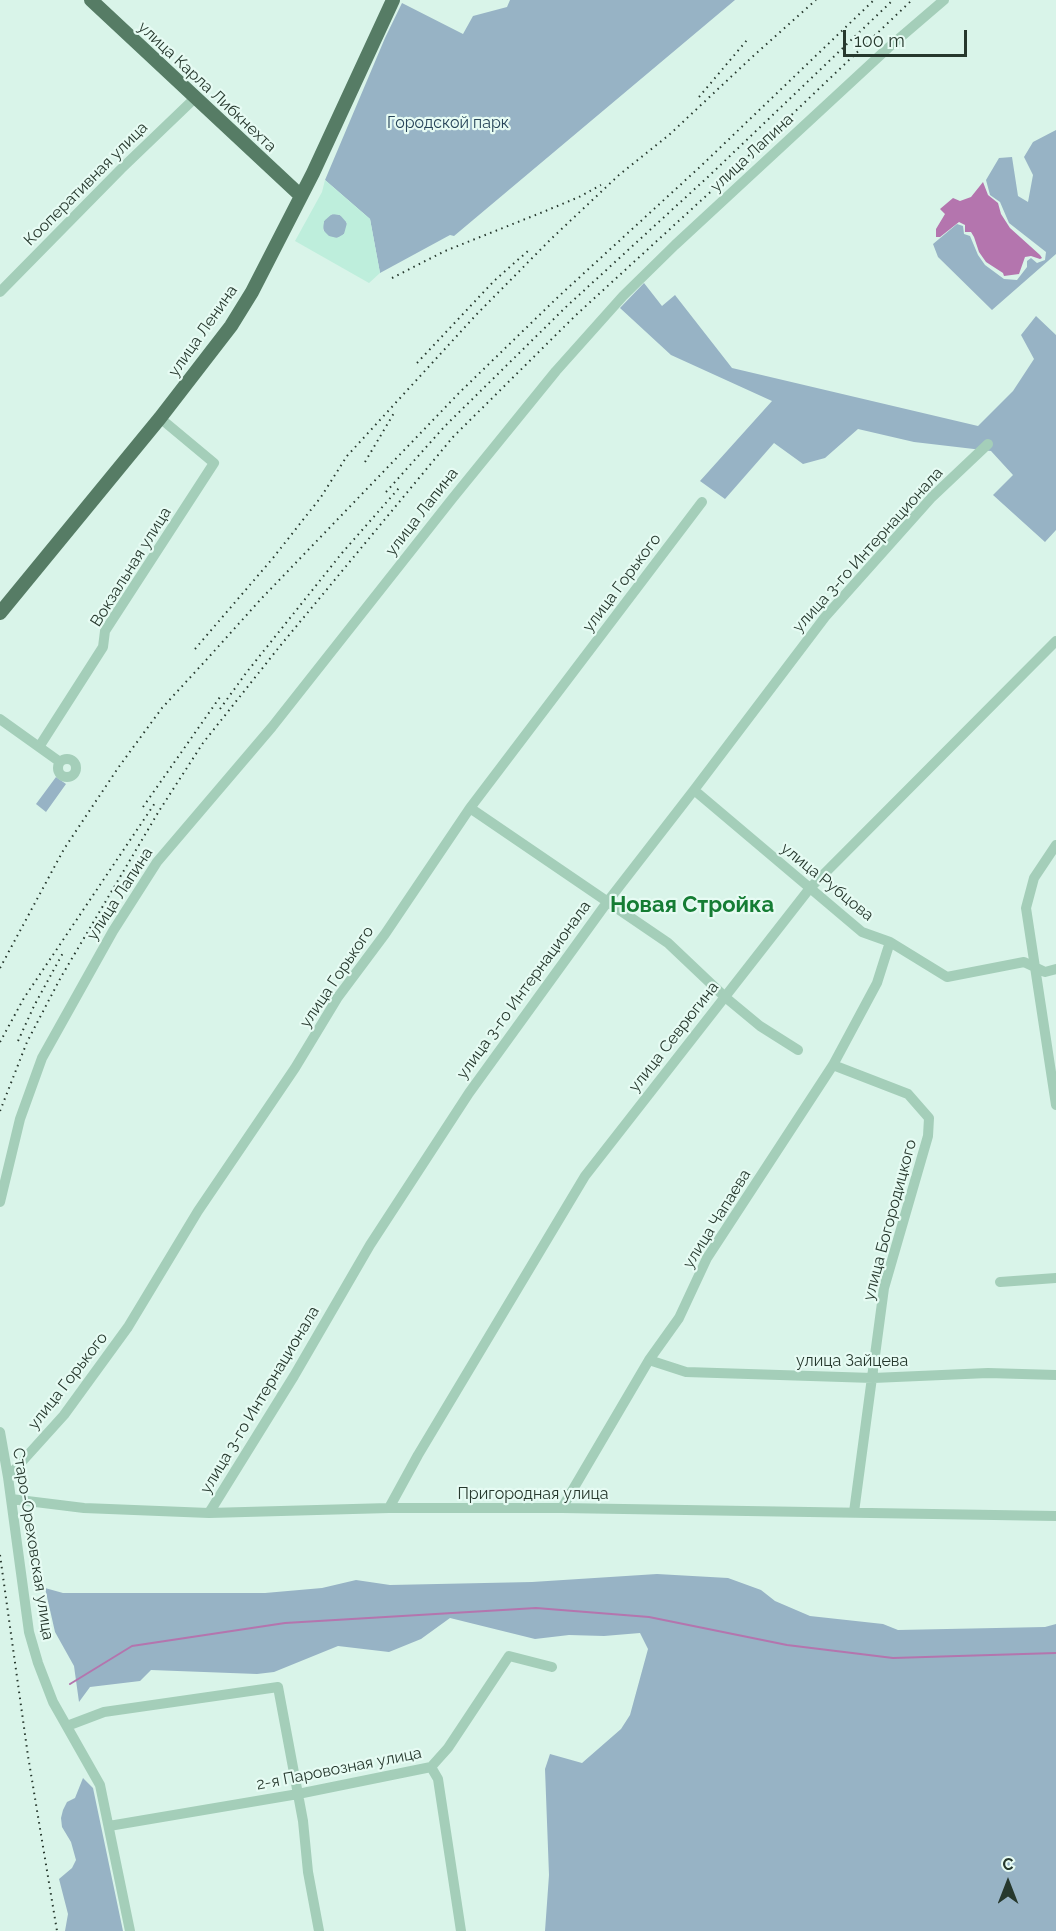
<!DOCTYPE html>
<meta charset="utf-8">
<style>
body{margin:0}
#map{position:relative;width:1056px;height:1931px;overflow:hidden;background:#d9f4e9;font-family:Raleway,sans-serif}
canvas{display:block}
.north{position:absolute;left:978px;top:1853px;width:60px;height:60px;-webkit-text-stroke:4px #e6fbf3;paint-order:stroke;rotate:0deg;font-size:16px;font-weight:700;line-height:24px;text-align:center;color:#26382d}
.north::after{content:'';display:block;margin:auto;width:21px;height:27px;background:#26382d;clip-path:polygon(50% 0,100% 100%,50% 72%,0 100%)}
.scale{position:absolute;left:843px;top:30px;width:124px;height:27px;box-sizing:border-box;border:3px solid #26382d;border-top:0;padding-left:8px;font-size:18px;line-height:21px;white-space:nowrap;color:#26382d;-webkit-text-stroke:4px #e6fbf3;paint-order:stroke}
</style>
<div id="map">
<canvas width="1056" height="1931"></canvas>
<div class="north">С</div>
<div class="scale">100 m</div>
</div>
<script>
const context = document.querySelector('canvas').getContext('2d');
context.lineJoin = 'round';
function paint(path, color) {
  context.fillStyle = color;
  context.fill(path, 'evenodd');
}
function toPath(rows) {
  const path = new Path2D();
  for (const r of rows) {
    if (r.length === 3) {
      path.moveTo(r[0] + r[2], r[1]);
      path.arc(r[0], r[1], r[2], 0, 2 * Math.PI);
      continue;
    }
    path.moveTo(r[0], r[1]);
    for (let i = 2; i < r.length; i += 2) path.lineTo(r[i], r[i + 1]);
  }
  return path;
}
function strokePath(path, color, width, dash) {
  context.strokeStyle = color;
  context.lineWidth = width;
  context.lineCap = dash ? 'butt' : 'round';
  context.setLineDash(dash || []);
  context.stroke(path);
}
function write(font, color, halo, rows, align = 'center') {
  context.font = font + ' Raleway,sans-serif';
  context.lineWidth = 4.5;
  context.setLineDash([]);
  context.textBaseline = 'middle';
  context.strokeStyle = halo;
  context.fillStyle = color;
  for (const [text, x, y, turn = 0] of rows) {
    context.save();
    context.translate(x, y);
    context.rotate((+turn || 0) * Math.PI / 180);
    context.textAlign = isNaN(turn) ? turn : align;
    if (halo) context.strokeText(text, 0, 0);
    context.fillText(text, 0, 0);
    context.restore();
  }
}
const green = toPath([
 [510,0,735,0,454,236,450,235,380,273,370,219,325,180,385,38,402,3,463,34,473,16,507,7],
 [1056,130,1056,254,992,310,938,257,933,244,957,224,963,226,964,234,970,236,978,255,985,265,1004,279,1017,280,1027,267,1027,261,1031,258,1037,263,1045,260,1046,252,1009,223,1000,202,990,195,986,180,999,158,1012,157,1018,196,1028,202,1033,175,1024,157,1033,142],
 [335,226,12],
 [644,283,662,306,675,295,732,368,978,426,1013,391,1034,359,1021,335,1036,316,1056,335,1056,530,1045,542,993,495,1013,475,991,451,914,442,858,429,825,458,803,464,774,443,725,499,700,481,772,401,671,355,620,308],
 [56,777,66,784,46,812,36,804],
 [657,1574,728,1578,761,1590,775,1601,810,1616,883,1624,898,1630,1045,1627,1056,1624,1056,1931,545,1931,549,1875,545,1769,550,1754,582,1763,621,1729,630,1715,648,1649,640,1633,604,1636,569,1635,535,1639,450,1618,421,1639,389,1652,338,1646,274,1672,257,1674,151,1670,140,1681,90,1687,79,1702,74,1666,55,1632,45,1588,63,1593,265,1593,322,1588,356,1580,390,1585,532,1582],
 [83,1778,93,1788,123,1931,65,1931,68,1914,59,1879,72,1868,76,1860,71,1842,62,1827,61,1818,63,1810,67,1802,75,1798]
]);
const plaza = toPath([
 [325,180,370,219,380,273,369,283,295,241,322,192],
 [332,214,340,215,347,223,344,234,337,238,329,236,323,230,324,221]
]);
const water = toPath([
 [983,182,988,195,998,203,1001,214,1010,228,1040,255,1042,258,1040,259,1031,256,1025,257,1019,274,1004,276,1003,273,986,262,979,252,974,237,971,232,965,232,965,225,959,222,940,237,936,237,936,229,945,214,940,209,953,198,960,201,971,197]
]);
const stream = toPath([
 [70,1684,132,1646,285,1623,536,1608,649,1617,787,1645,893,1658,1056,1653]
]);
const minor = toPath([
 [0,292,121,169,195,98],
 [0,719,60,762],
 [39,747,103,647,105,631,214,463,160,418],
 [67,768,9],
 [694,790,862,932,890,942,947,977,1024,962,1045,972,1056,969],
 [470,808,668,943,725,997,760,1026,798,1050],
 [1056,845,1034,878,1026,908,1056,1105],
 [833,1065,908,1094,929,1118,928,1136,884,1288,854,1512],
 [0,1202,20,1119,42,1058,113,931,157,862,272,727,452,499,556,371,623,296,675,245,888,48,944,0],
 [1000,1282,1056,1278],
 [649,1360,686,1372,873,1378,988,1373,1056,1375],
 [0,1432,8,1477,29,1632,38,1663,53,1702,100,1785,130,1931],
 [8,1477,64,1415,128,1327,198,1211,295,1068,338,997,385,934,470,808,702,502],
 [11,1499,84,1508,209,1513,389,1508,562,1508,1056,1516],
 [389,1508,418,1455,585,1176,810,888,1056,641],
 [562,1508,649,1360,679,1318,707,1258,833,1065,877,983,890,942],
 [209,1513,294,1376,370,1245,469,1093,608,901,694,790,825,617,932,497,988,444],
 [67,1726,104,1712,278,1687,303,1821,308,1872,319,1931],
 [431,1767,438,1779,461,1931],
 [109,1826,298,1794,431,1767,448,1748,509,1656,552,1667]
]);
const major = toPath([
 [91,0,301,196],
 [0,613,160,418,231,326,252,292,313,173,393,0]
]);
const rail = toPath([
 [699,97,747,40],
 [392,278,445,251,543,212,579,197,601,185],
 [417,363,494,281,529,250],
 [365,462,394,413],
 [386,492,445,426,567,306,710,175,893,0],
 [195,649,273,558,321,497,347,456,476,315,551,239,619,175,669,135,750,59,816,0],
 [220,709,246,673,342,553,399,488],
 [143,807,220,697],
 [0,968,64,849,118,768,162,708,208,658,261,599,460,392,558,297,702,165,874,0],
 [18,1041,34,1006,64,951],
 [0,1042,24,998,155,803],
 [0,1111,27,1042,61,977,159,811,203,743,280,646,453,437,576,315,718,185,912,0],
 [0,1555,28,1756,57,1931]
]);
const streetNames = [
 ["улица Карла Либкнехта",207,87,43],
 ["улица Лапина",752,153,-43],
 ["Кооперативная улица",86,184,-45],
 ["улица Ленина",203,331,-55],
 ["улица Лапина",422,512,-52],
 ["улица 3-го Интернационала",868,550,-48],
 ["Вокзальная улица",131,567,-58],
 ["улица Горького",622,583,-53],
 ["улица Рубцова",827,882,39],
 ["улица Лапина",120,894,-57],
 ["улица Горького",337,977,-56],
 ["улица 3-го Интернационала",524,990,-54],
 ["улица Севрюгина",674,1037,-52],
 ["улица Чапаева",717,1219,-58],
 ["улица Богородицкого",890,1220,-75],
 ["улица Зайцева",852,1361],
 ["улица Горького",68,1381,-52],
 ["улица 3-го Интернационала",260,1400,-59],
 ["Пригородная улица",533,1494],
 ["Старо-Ореховская улица",33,1544,81],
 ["2-я Паровозная улица",339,1769,-11]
];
const parkNames = [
 ["Городской парк",448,123]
];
const districtNames = [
 ["Новая Стройка",692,905]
];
paint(green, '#97b3c5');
paint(plaza, '#beeedc');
paint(water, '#b475ae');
strokePath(stream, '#b475ae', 2);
strokePath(minor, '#a4ceb9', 10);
strokePath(major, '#567c65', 14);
strokePath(rail, '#26382d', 2, [1.5, 4.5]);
write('16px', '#26382d', '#e6fbf3', streetNames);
write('16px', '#274459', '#e6fbf3', parkNames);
write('bold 22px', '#157d34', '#e6fbf3', districtNames);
</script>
